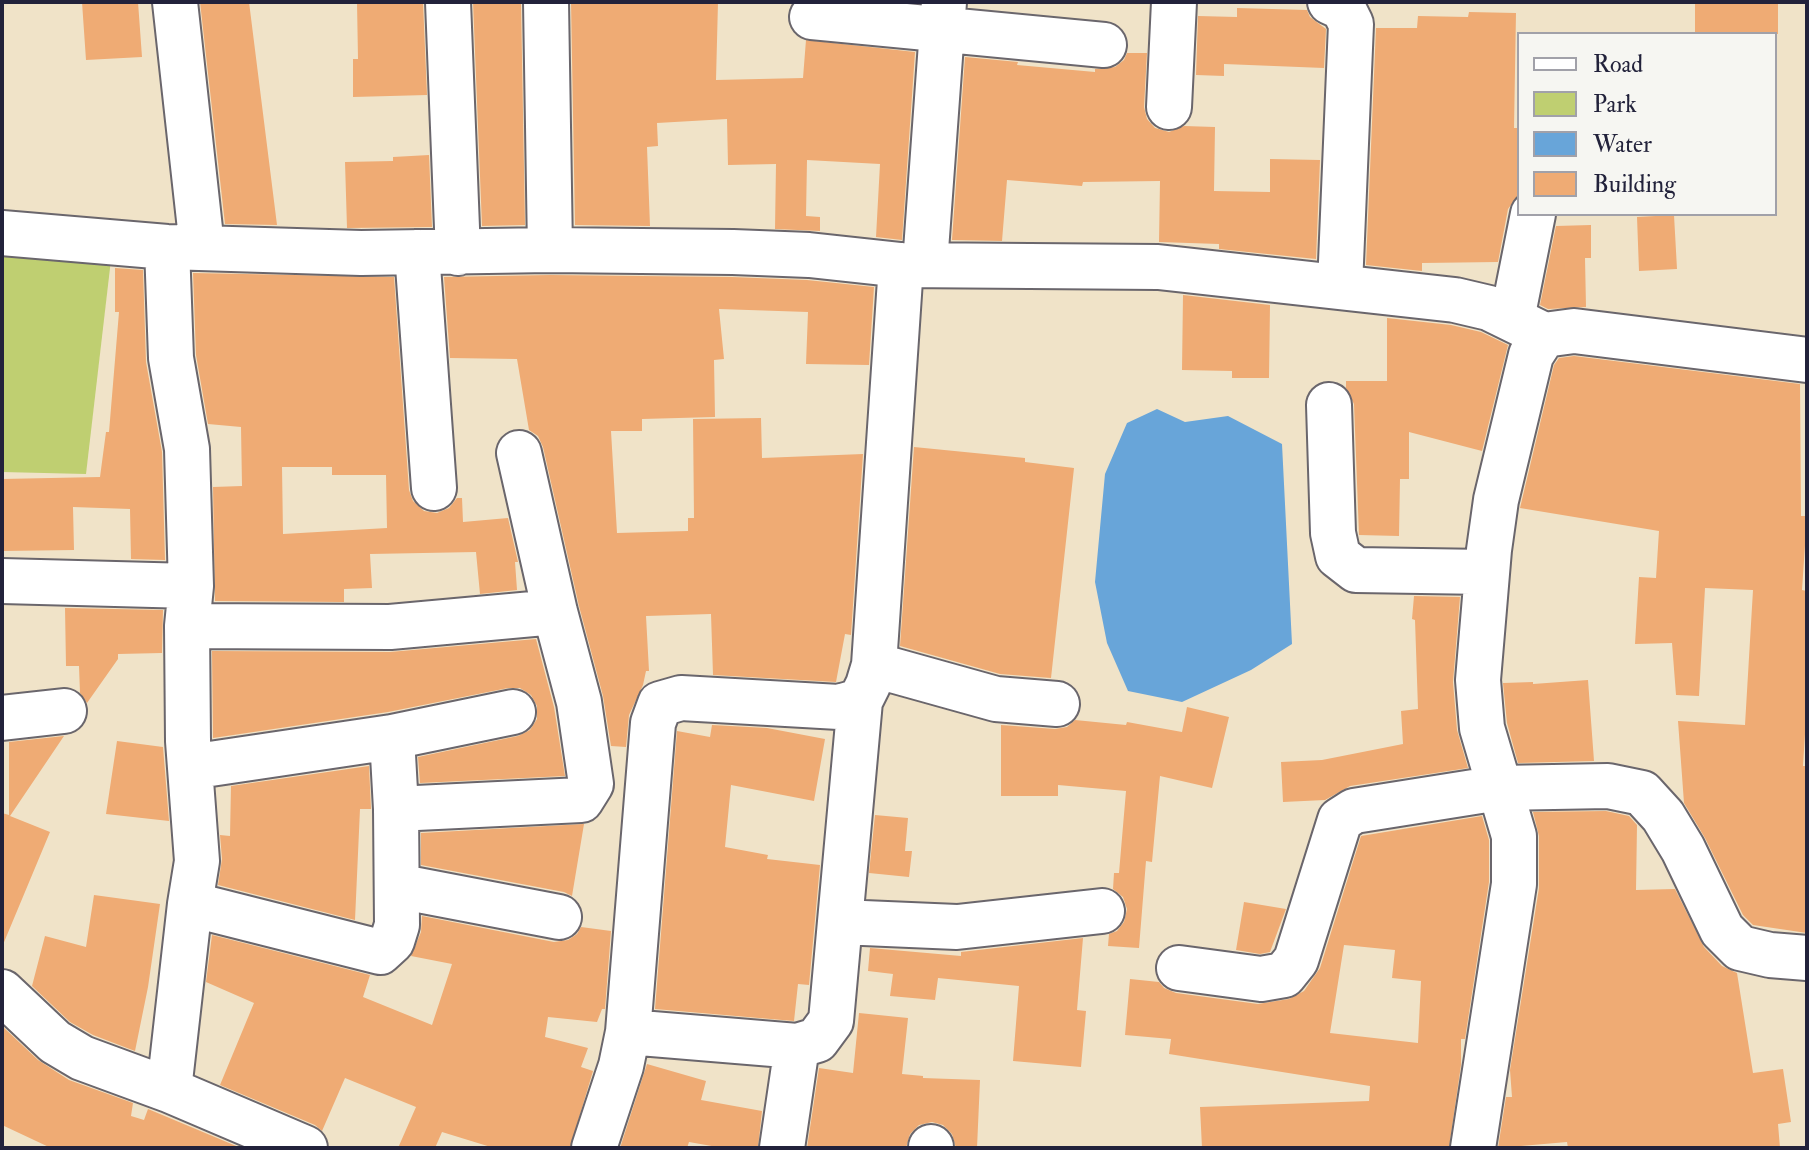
<!DOCTYPE html>
<style>
body{margin:0}
#map{position:relative;width:1809px;height:1150px;overflow:hidden;background:#f0e3c8;font-family:"IM FELL Double Pica",serif}
canvas{display:block}
.frame{position:absolute;inset:0;border:4px solid #22223b;pointer-events:none}
.legend{position:absolute;left:1517px;top:32px;width:260px;height:184px;box-sizing:border-box;background:#f6f6f2;border:2px solid #a1a1a9;margin:0;padding:10px 14px;list-style:none;font-size:24px;color:#22223b}
.legend li{display:flex;align-items:center;gap:16px;height:40px}
.legend b{width:40px;border:2px solid #a1a1a9}
</style>
<div id="map">
<canvas width="1809" height="1150"></canvas>
<div class="frame"></div>
<ul class="legend">
<li><b style="height:10px;background:#fff"></b>Road</li>
<li><b style="height:22px;background:#bfcf71"></b>Park</li>
<li><b style="height:22px;background:#68a5d9"></b>Water</li>
<li><b style="height:22px;background:#efab74"></b>Building</li>
</ul>
</div>
<script>
const context = document.querySelector('canvas').getContext('2d');
context.lineJoin = 'round';
function paint(path, color) {
  context.fillStyle = color;
  context.fill(path, 'evenodd');
}
function toPath(rows) {
  const path = new Path2D();
  for (const r of rows) {
    path.moveTo(r[0], r[1]);
    for (let i = 2; i < r.length; i += 2) path.lineTo(r[i], r[i + 1]);
  }
  return path;
}
function strokePath(path, color, width, dash) {
  context.strokeStyle = color;
  context.lineWidth = width;
  context.lineCap = dash ? 'butt' : 'round';
  context.setLineDash(dash || []);
  context.stroke(path);
}
const green = toPath([
 [2,242,112,251,86,474,2,472]
]);
const water = toPath([
 [1157,409,1185,422,1228,416,1282,444,1292,644,1251,670,1182,702,1128,691,1107,643,1095,582,1105,474,1127,423]
]);
const building = toPath([
 [82,2,138,2,142,57,86,60],
 [200,2,249,2,277,225,225,224],
 [357,2,423,2,427,95,353,97,353,59,358,59],
 [473,2,521,2,525,225,482,226],
 [571,2,718,2,716,80,803,78,806,40,915,52,902,240,876,237,880,164,807,160,806,216,820,217,820,231,775,229,776,164,728,165,727,119,657,123,658,146,647,147,650,226,575,225],
 [1695,2,1778,2,1778,34,1695,34],
 [1237,8,1307,10,1310,17,1326,29,1324,68,1224,64,1224,76,1196,75,1198,16,1237,17],
 [1469,12,1516,13,1514,128,1519,128,1519,194,1508,209,1498,262,1422,263,1422,271,1366,265,1376,28,1417,28,1418,16,1468,17],
 [1127,53,1147,53,1144,107,1147,119,1155,128,1169,132,1184,126,1215,127,1214,191,1270,192,1270,159,1320,160,1316,259,1219,249,1219,244,1159,242,1160,181,1083,182,1082,186,1007,180,1002,241,952,240,965,57,1018,62,1017,65,1095,72,1095,69,1115,67,1124,60],
 [429,155,432,227,347,228,345,162,393,161,393,157],
 [1674,215,1677,269,1639,271,1637,217],
 [1591,225,1591,258,1585,258,1586,307,1548,309,1540,305,1556,226],
 [115,268,143,270,146,362,162,452,165,560,131,559,130,509,73,507,74,550,2,551,2,479,100,477,106,432,109,432,119,312,115,312],
 [193,273,394,277,409,490,413,501,424,511,437,513,449,508,457,498,462,498,463,522,508,518,518,562,515,562,517,590,480,594,476,552,370,554,372,588,344,589,344,602,215,601,213,487,242,486,241,427,208,424,196,355],
 [282,467,332,467,332,475,386,475,387,528,283,534],
 [550,275,732,277,807,280,874,287,869,365,806,364,808,312,719,309,724,359,714,360,715,417,642,419,642,431,611,431,617,533,688,531,688,518,694,518,693,419,761,418,762,458,863,454,851,635,845,634,836,682,713,675,711,614,646,616,649,671,646,671,643,685,629,715,626,747,611,746,603,696,579,606,543,447,538,436,529,430,517,359,450,358,444,277],
 [1183,295,1270,305,1269,378,1232,378,1232,371,1182,370],
 [1387,318,1451,325,1481,332,1508,345,1482,451,1409,432,1409,479,1400,479,1399,536,1359,535,1354,404,1346,388,1346,381,1387,381],
 [1574,356,1800,384,1801,516,1807,516,1802,590,1807,591,1807,703,1803,766,1807,766,1807,933,1753,925,1743,915,1705,838,1684,803,1678,721,1745,725,1753,590,1705,588,1699,696,1676,695,1672,643,1635,644,1639,577,1656,578,1659,531,1520,508,1554,365,1559,358],
 [914,447,1025,458,1025,462,1074,468,1051,678,1000,674,900,646],
 [1414,596,1460,597,1453,682,1457,730,1468,768,1350,786,1325,800,1283,802,1281,762,1322,760,1403,744,1401,711,1418,709,1415,620,1412,619],
 [65,608,163,610,162,653,118,654,118,659,87,703,80,693,79,666,66,666],
 [536,639,554,707,565,776,420,783,418,757,518,736,530,730,537,719,537,706,531,695,520,688,508,688,388,712,213,738,212,651,390,652],
 [1588,680,1594,761,1518,763,1507,723,1503,683,1533,682,1533,684],
 [1187,707,1229,717,1212,788,1160,776,1152,862,1146,861,1139,948,1108,946,1109,934,1117,931,1124,922,1127,909,1123,897,1113,889,1114,873,1119,873,1126,791,1058,785,1058,796,1001,796,1001,725,1055,729,1067,727,1075,720,1126,725,1127,722,1182,732],
 [712,725,767,728,825,739,814,801,731,785,725,847,768,855,767,859,820,865,809,985,798,984,794,1021,655,1009,677,731,710,737],
 [64,736,10,816,50,832,2,947,2,813,9,815,9,742],
 [117,741,163,747,169,821,106,814],
 [369,766,371,809,360,809,355,920,218,885,222,859,220,835,230,836,231,786],
 [1606,811,1629,816,1637,825,1636,890,1675,889,1704,947,1722,966,1737,973,1753,1073,1783,1069,1791,1122,1778,1124,1780,1148,1568,1148,1567,1142,1498,1148,1506,1097,1512,1097,1510,1070,1539,888,1539,836,1533,812],
 [875,815,908,818,905,851,912,851,909,877,869,873],
 [1482,816,1489,840,1489,882,1465,1039,1461,1039,1461,1065,1449,1148,1202,1148,1200,1107,1369,1101,1370,1086,1169,1054,1171,1039,1125,1035,1130,979,1159,982,1164,988,1176,993,1258,1004,1289,999,1304,991,1320,968,1361,836],
 [1344,945,1395,950,1392,978,1421,981,1418,1043,1330,1033],
 [584,824,572,896,564,892,421,865,421,833],
 [94,895,160,904,148,987,135,1051,93,1035,70,1022,32,986,45,936,86,947],
 [1244,902,1286,909,1270,952,1260,954,1236,950],
 [422,916,554,942,568,940,577,934,581,927,611,931,605,1009,602,1009,597,1022,548,1017,545,1037,588,1048,581,1067,593,1071,570,1148,494,1148,442,1132,435,1148,398,1148,416,1107,345,1078,322,1131,315,1125,220,1085,254,1003,206,982,212,935,370,975,363,997,432,1025,452,964,411,956,421,932],
 [1083,938,1077,1010,1086,1011,1081,1067,1013,1061,1019,986,938,978,935,1000,890,996,893,974,868,971,870,948,961,956,961,952],
 [859,1013,908,1018,902,1074,923,1076,923,1078,980,1080,977,1148,956,1148,952,1134,943,1125,932,1122,919,1125,910,1134,906,1148,807,1148,819,1068,853,1073],
 [2,1026,38,1060,69,1080,133,1103,131,1116,144,1120,148,1109,241,1148,51,1148,2,1125],
 [647,1064,706,1081,701,1100,762,1111,758,1148,723,1148,689,1142,687,1148,620,1148]
]);
const minor = toPath([
 [175,2,202,247],
 [448,2,458,253],
 [546,2,550,250],
 [1330,2,1343,8,1351,24,1340,286],
 [812,17,1104,45],
 [1169,107,1174,2],
 [2,233,167,247,361,253,550,250,733,252,809,255,901,265,1158,267,1455,300,1489,308,1544,335],
 [167,247,171,358,187,449,191,586,187,626,188,741,197,861,190,904,169,1090],
 [417,252,434,488],
 [925,264,944,2],
 [1512,319,1533,214],
 [1329,405,1333,533,1338,556,1356,570,1487,572],
 [2,581,191,586],
 [187,626,390,627,555,612],
 [874,665,996,699,1057,704],
 [2,718,64,711],
 [190,767,392,737,513,712],
 [396,809,581,800,591,784,579,702,555,612,519,453],
 [397,886,559,917],
 [190,904,380,952,392,941,397,925,396,809,392,737],
 [840,922,957,927,1102,911],
 [1179,968,1261,979,1284,975,1296,960,1340,820,1354,811,1499,788,1608,786,1642,793,1663,816,1683,849,1722,930,1740,948,1770,955,1807,958],
 [2,992,55,1042,82,1058,169,1090,305,1148],
 [628,1032,797,1046,817,1040,831,1021,860,701],
 [594,1148,621,1066,628,1032,653,723,660,704,681,698,839,707,860,701,868,685,874,665,901,265],
 [782,1148,797,1046],
 [931,1148,931,1147],
 [1473,1148,1514,884,1514,836,1482,728,1478,680,1489,550,1496,500,1531,355,1544,335,1574,331,1807,360]
]);
paint(green, '#bfcf71');
paint(water, '#68a5d9');
paint(building, '#efab74');
strokePath(minor, '#6a666c', 48);
strokePath(minor, '#fff', 44);
</script>
